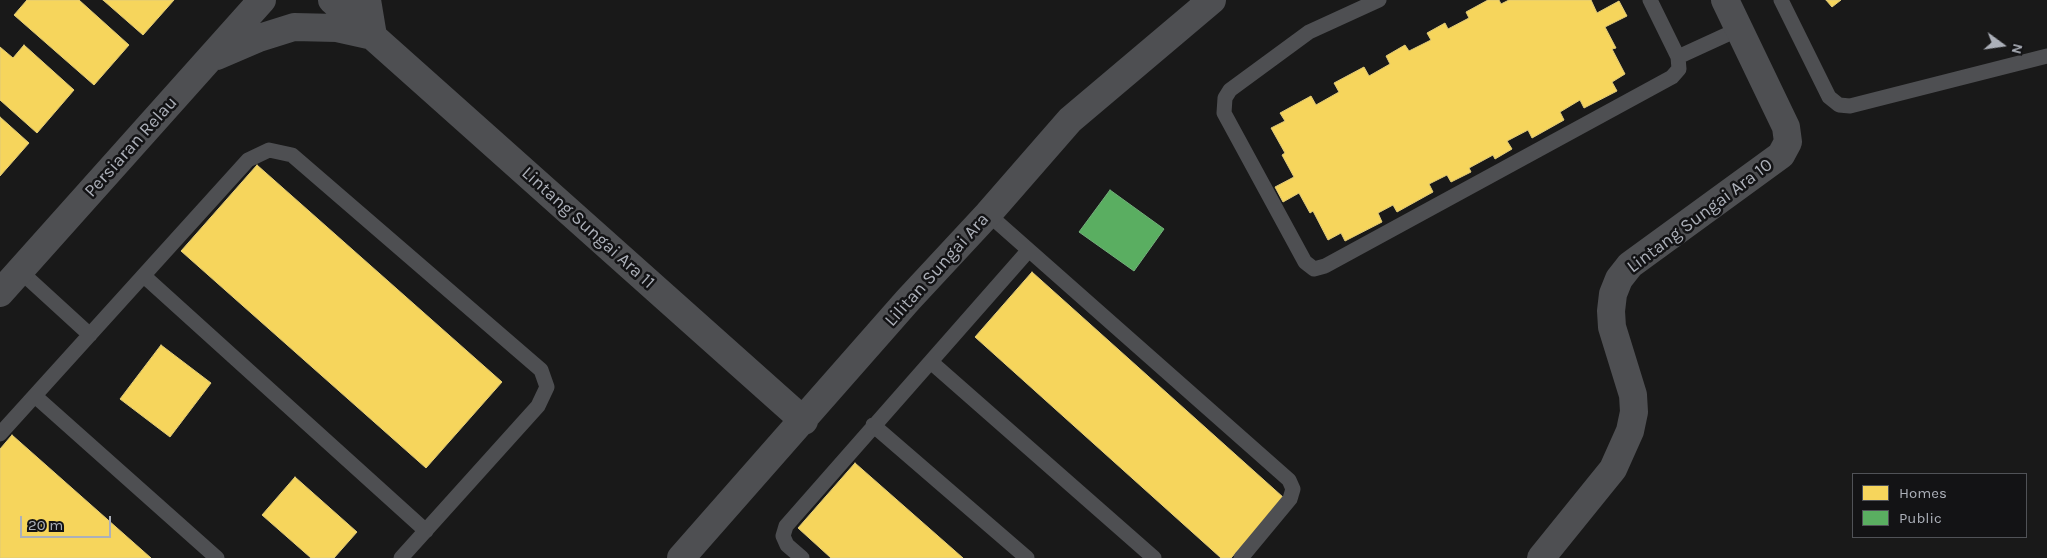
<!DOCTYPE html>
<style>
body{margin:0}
#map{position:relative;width:2047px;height:558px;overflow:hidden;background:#191919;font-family:Karla,sans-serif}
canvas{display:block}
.legend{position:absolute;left:1852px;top:473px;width:175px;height:65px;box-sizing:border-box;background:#131315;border:1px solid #505257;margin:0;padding:6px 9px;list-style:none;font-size:15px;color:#acb0b9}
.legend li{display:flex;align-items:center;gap:10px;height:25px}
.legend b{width:25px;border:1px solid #505257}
.north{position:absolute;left:1977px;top:20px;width:50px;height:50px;-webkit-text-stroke:4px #131315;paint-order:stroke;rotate:104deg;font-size:14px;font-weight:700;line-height:20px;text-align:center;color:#acb0b9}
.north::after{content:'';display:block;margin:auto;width:18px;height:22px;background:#acb0b9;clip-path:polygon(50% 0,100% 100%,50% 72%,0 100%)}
.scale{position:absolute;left:20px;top:516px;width:91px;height:22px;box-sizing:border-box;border:2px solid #acb0b9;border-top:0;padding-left:6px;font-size:15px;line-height:18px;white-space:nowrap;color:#acb0b9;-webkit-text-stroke:4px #131315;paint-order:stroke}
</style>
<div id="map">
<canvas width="2047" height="558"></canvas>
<ul class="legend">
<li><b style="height:14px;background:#f6d55c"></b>Homes</li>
<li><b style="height:14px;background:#5aae61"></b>Public</li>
</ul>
<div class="north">N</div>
<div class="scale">20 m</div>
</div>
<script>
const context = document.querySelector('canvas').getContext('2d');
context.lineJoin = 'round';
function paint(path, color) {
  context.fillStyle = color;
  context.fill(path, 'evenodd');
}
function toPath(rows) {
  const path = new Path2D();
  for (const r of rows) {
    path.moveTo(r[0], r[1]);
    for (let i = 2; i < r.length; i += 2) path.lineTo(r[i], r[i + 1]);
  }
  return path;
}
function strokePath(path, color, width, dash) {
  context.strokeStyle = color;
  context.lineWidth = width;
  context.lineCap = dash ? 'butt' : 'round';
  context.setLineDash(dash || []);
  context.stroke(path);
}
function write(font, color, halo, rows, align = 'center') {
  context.font = font + ' Karla,sans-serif';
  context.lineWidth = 5;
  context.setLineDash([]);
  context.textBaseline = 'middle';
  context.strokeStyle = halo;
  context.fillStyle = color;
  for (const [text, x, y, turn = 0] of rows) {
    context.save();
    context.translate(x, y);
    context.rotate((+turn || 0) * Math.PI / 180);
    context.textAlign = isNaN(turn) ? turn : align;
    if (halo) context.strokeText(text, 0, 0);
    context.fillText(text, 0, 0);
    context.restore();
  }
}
const homes = toPath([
 [27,0,79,0,129,45,94,85,14,15,27,0],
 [103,0,174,0,143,35,103,0],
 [1488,0,1499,0,1501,4,1509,0,1591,0,1597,13,1619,1,1627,16,1605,27,1616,48,1612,49,1625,74,1612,82,1617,91,1584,108,1580,100,1560,112,1564,120,1532,138,1528,130,1507,141,1512,149,1495,159,1493,155,1469,168,1471,172,1451,182,1447,175,1429,184,1433,192,1397,212,1393,205,1378,213,1382,222,1345,241,1341,233,1328,240,1313,211,1310,213,1299,193,1283,202,1275,187,1294,177,1282,155,1285,153,1271,128,1285,121,1280,113,1311,96,1316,105,1339,92,1334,83,1364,67,1369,76,1390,64,1386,56,1405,45,1409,51,1431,40,1427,33,1445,23,1448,29,1469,18,1466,12,1488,0],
 [1826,0,1841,0,1832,7,1826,0],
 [24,45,74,90,37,133,0,100,0,47,13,58,24,45],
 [0,117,29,143,0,176,0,117],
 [257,165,502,382,426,468,181,251,257,165],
 [1032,272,1284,498,1231,558,1221,558,975,337,1032,272],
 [161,345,211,383,170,437,120,399,161,345],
 [12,435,151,558,0,558,0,449,12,435],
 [855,463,963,558,831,558,798,528,855,463],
 [295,477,357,532,334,558,311,558,262,515,295,477]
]);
const public = toPath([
 [1110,190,1164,229,1134,271,1079,232,1110,190]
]);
const service = toPath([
 [1379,0,1309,32,1230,90,1225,98,1224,113,1305,262,1314,269,1325,266,1672,77,1679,69,1678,57,1650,0],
 [1781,0,1829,97,1839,105,1850,106,2047,56],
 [1678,57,1739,29],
 [988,214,1289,480,1293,489,1290,499,1241,558],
 [20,271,90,335],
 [144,276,426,531],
 [931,362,1154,558],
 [35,396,217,558],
 [873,425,1027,558],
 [0,434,248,160,269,150,292,155,541,370,547,387,538,406,401,558],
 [802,558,787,545,783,536,786,526,1028,251]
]);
const minor = toPath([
 [332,0,804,421],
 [217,56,259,38,294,27,337,28,373,36,367,0],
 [0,293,262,0],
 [681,558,908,300,988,214,1070,120,1212,0],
 [1541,558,1613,469,1630,431,1634,412,1633,395,1612,327,1611,311,1613,294,1619,279,1630,265,1781,155,1788,142,1786,127,1725,0]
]);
const streetNames = [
 ["Persiaran Relau",131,147,-48],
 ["Lintang Sungai Ara 10",1700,216,-37],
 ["Lintang Sungai Ara 11",588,228,42],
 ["Lilitan Sungai Ara",937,270,-48]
];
paint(homes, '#f6d55c');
strokePath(homes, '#e0ca78', 1);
paint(public, '#5aae61');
strokePath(public, '#73af7b', 1);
strokePath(service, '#4e4f52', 15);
strokePath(minor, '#4e4f52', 28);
write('18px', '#acb0b9', '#131315', streetNames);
</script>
